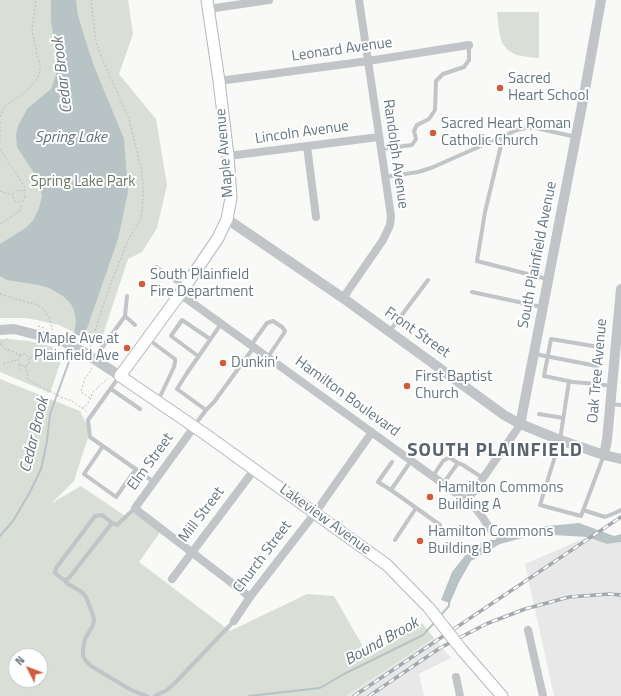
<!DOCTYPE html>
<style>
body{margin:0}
#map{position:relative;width:621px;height:696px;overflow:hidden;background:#f9f9f7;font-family:"Titillium Web",sans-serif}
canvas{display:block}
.north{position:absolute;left:8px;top:648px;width:40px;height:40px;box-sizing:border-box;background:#fff;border:1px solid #c2c8cc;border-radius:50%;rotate:312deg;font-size:11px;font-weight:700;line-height:16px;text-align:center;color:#66767f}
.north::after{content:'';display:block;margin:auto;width:14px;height:18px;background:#d25b3e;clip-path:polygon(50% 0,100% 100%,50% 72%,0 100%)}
</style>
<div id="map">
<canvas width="621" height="696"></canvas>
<div class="north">N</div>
</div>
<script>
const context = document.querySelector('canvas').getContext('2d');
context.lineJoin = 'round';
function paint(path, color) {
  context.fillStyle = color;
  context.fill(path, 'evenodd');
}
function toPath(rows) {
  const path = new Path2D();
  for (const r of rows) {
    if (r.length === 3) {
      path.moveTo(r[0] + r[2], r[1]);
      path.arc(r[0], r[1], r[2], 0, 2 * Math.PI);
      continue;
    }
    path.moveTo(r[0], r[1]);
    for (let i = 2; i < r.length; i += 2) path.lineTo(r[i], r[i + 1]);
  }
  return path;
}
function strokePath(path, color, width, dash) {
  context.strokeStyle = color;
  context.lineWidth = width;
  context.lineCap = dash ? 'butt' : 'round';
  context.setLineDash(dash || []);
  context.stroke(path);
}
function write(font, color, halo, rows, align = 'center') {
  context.font = font + ' "Titillium Web",sans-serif';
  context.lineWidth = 4;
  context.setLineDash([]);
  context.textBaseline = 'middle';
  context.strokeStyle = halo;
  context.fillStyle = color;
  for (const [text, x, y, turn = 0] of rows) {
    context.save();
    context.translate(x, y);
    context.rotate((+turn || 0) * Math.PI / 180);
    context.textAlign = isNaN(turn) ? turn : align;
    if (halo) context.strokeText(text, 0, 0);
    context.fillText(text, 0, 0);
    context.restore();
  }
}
const built = toPath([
 [587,537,607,544,621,542,621,696,554,696,525,564],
 [434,638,451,658,419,674,424,696,346,696]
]);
const green = toPath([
 [0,0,128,0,133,34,119,74,156,119,167,185,157,228,142,252,128,259,101,341,84,337,59,325,27,318,0,318],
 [497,12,539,12,539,58,528,57,516,55,508,50,502,43,499,31],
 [0,339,7,339,29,341,53,347,64,352,50,393,0,372],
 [0,379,80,411,90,431,74,481,52,503,81,486,128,518,135,510,161,531,139,562,230,631,307,594,334,596,369,657,422,623,434,638,346,696,0,696],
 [16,656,40,656,40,680,16,680]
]);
const water = toPath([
 [51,0,76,0,78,16,86,42,94,66,124,139,128,192,118,239,84,337,74,334,76,321,74,310,71,304,63,296,49,288,39,285,7,280,0,276,0,244,27,227,34,219,39,208,42,197,40,186,36,176,17,147,16,135,18,126,27,109,51,89,56,75,57,54,51,22],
 [579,523,614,536,621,534,621,542,607,544,587,537,537,534,500,544,471,561,459,582,450,603,441,600,452,572,472,547,489,540,495,540,499,535,515,529]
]);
const stream = toPath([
 [0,536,13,521,30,492,41,469,47,441,50,414,71,356],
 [439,617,449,606,449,601],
 [249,696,320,688,344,674,423,635,435,622]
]);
const path = toPath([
 [0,117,3,109,12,101,26,92,37,79,40,71,40,65,37,54,32,30,36,0],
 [0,122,0,143],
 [0,149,25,187,24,192],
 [19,196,6],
 [0,191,13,195],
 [0,224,20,211,21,207,21,203],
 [0,294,19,300,38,305,44,310,49,317,52,330],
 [38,326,45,328],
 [0,342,5,349,14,352,20,355,26,354,29,358,29,364,25,366,20,365,18,360,20,355],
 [0,345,8,338],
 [90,346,110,285,129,238,141,219,143,201,143,182,141,167,129,119,101,56,96,42,91,0],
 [30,358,33,357,38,361],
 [3,364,17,360],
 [19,365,19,368,20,371],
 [25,366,28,376,27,379,30,381,61,397,72,401,76,404,82,408,86,406,91,398,92,393,108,378],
 [90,398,81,392,85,378,90,372,92,368],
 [82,408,87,412]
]);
const service = toPath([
 [503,137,485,212,477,261,547,279],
 [381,149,412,145,416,139,414,131,417,125,429,119,435,110,436,81,443,74,464,67,469,60,469,45],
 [385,177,418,172,431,168,517,130,526,128,536,128,576,137],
 [156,267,184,287],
 [472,292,542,307],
 [125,316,127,296],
 [389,332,428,280],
 [148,339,175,359,175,362,174,367,158,401],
 [251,345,267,323,273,321,282,327,285,331,284,333,268,357],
 [535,354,597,366],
 [198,356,171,336,182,320,210,339],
 [94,359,125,316,135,325],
 [119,377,88,420,90,437,154,482],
 [569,381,560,440,540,505,581,516,604,455],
 [596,384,599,347,551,339,544,376,573,382,596,384,612,386],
 [111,389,140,409],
 [611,404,621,405],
 [206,410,214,402,254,347],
 [539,414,563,418],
 [194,426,206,410,177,389,187,373,221,324],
 [103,446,84,474,116,497,136,469],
 [411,461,391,490,440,525],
 [433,476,443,461,448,458,450,458,458,463],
 [443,484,455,467,458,463,463,465,483,478],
 [391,490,378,482,392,462],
 [583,510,605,517,615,513,621,510],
 [112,523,69,578,64,580,55,573,56,568,95,516,102,515,112,523,117,525,135,508],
 [395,540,416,508],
 [64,580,68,584,82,592,86,597,93,615,94,620,93,625,85,639,83,649,83,656,86,661,91,666,131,690,147,696],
 [155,696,167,690,174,684,234,621]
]);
const minor = toPath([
 [208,9,269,0],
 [219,81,368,61,469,45],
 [307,146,316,217],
 [228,156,379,137],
 [180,294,467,501,476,509,483,518,490,529],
 [343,298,383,240,390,225,391,216,359,0],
 [194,427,135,508,138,511,250,597],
 [467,501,520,425],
 [172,579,254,470],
 [234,621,250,597,315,513,372,432],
 [528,630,543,696],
 [456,677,460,696]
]);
const tertiary = toPath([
 [227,219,343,298,504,415,518,423,560,440,604,455,621,459],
 [0,330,14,329,65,342,85,353,120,376],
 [520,425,584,95,601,0],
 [604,455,607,440,621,289]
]);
const secondary = toPath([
 [207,0,219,81,228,156,231,198,227,219,218,238,180,294,120,376,205,434,387,565,429,608],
 [462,650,502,696]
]);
const rail = toPath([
 [354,696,621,517],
 [369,696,440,648,486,624,525,609,569,597,609,594,621,595]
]);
const secondaryBridge = toPath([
 [429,608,462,650]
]);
const markers = [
 [500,88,4,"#d25b3e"],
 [433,133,4,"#d25b3e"],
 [142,284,4,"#d25b3e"],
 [127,348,4,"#d25b3e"],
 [223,363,4,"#d25b3e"],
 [407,386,4,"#d25b3e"],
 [430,497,4,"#d25b3e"],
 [420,541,4,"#d25b3e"]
];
const streetNames = [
 ["Leonard Avenue",342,50,-8],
 ["Lincoln Avenue",302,133,-8],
 ["Maple Avenue",225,153,-95],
 ["Randolph Avenue",395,154,82],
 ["South Plainfield Avenue",538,255,-79],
 ["Front Street",417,333,35],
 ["Oak Tree Avenue",598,371,-85],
 ["Hamilton Boulevard",347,397,36],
 ["Elm Street",151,462,-54],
 ["Mill Street",202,515,-53],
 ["Lakeview Avenue",325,520,36],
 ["Church Street",263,557,-53]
];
const poiNames = [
 ["Sacred",508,79],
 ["Heart School",508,96],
 ["Sacred Heart Roman",441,124],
 ["Catholic Church",441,141],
 ["South Plainfield",150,275],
 ["Fire Department",150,292],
 ["Maple Ave at",119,339,"right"],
 ["Plainfield Ave",119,356,"right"],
 ["Dunkin'",231,363],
 ["First Baptist",415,377],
 ["Church",415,394],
 ["Hamilton Commons",438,488],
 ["Building A",438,505],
 ["Hamilton Commons",428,532],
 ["Building B",428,549]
];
const parkNames = [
 ["Spring Lake Park",83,182]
];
const waterNames = [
 ["Cedar Brook",63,75,-97],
 ["Spring Lake",71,138],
 ["Cedar Brook",35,435,-76],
 ["Bound Brook",382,642,-29]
];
const districtNames = [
 ["SOUTH PLAINFIELD",495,451]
];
paint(built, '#e7e8e7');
paint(green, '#d9ded7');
paint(water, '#b8c3c6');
strokePath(stream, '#b8c3c6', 2);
strokePath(secondary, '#b3b9bd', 13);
strokePath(path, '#bbbec0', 1, [2, 2]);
strokePath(service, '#c1c5c8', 4);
strokePath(minor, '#c1c5c8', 8);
strokePath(tertiary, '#c1c5c8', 10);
strokePath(secondary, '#fff', 11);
strokePath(rail, '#a3a9ae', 3.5);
strokePath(rail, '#fff', 2, [6]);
strokePath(secondaryBridge, '#b3b9bd', 13, []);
strokePath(secondaryBridge, '#fff', 11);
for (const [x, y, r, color] of markers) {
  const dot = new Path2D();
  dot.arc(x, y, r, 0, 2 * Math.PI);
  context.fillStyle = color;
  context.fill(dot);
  strokePath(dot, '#fff', 1.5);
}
write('15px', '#66767f', '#fff', streetNames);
write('15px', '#66767f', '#fff', poiNames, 'left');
write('15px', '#697866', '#fff', parkNames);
write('italic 16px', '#627379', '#fff', waterNames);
context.letterSpacing = '1px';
write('bold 19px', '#58636b', '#fff', districtNames);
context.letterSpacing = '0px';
</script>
